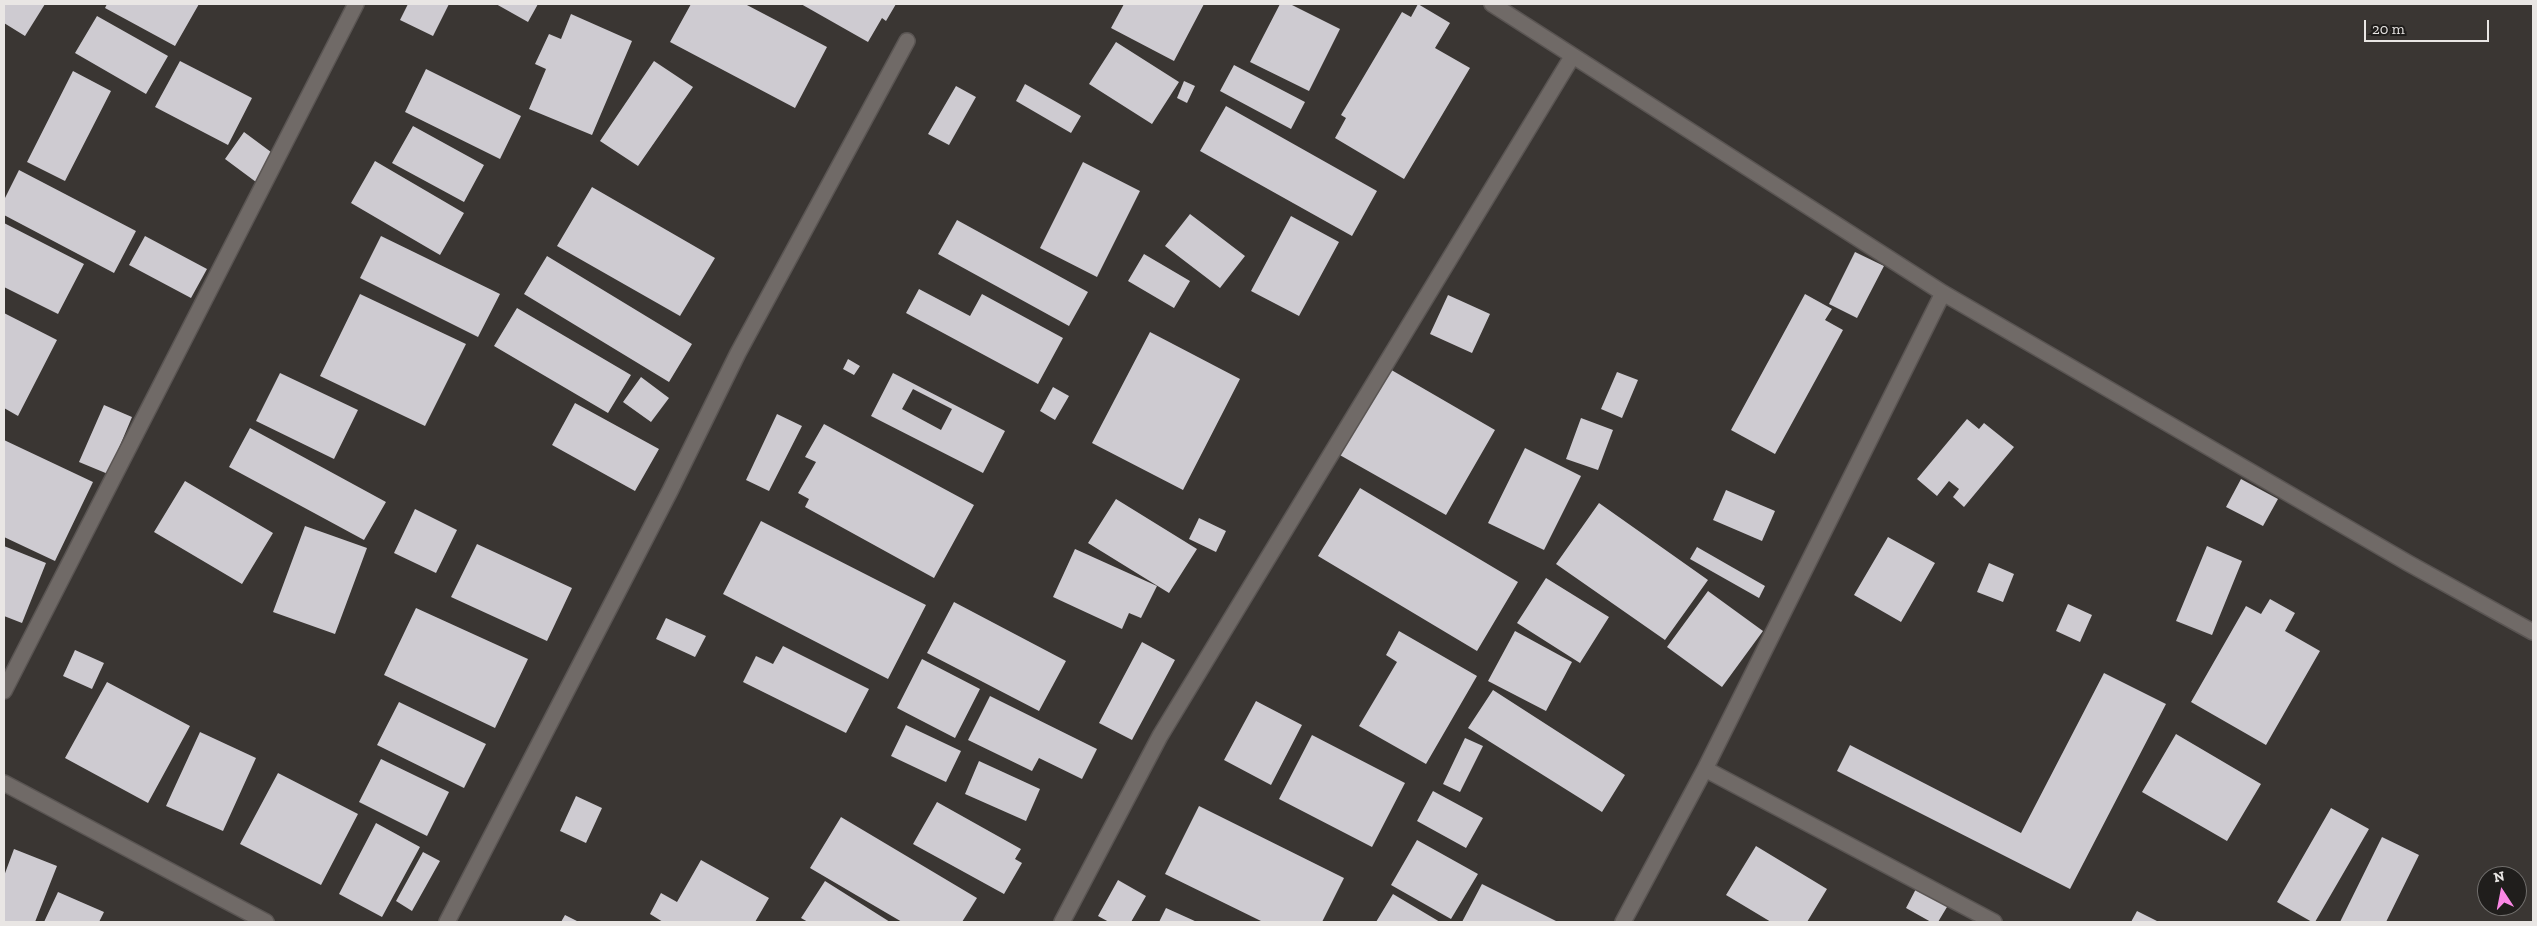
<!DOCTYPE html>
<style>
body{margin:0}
#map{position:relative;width:2537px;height:926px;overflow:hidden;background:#3a3633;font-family:"Zilla Slab",serif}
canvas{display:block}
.frame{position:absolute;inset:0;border:5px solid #e9e6e4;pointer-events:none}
.north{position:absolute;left:2477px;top:866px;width:50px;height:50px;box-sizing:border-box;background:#201e1c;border:1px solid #706e6c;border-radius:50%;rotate:349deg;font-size:14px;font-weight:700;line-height:20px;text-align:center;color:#e9e6e4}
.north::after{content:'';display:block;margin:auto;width:18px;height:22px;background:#fb87e5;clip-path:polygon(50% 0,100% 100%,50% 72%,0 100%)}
.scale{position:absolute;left:2364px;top:20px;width:125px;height:22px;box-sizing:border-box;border:2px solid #e9e6e4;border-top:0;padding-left:6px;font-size:15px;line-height:18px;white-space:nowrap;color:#e9e6e4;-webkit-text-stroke:4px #201e1c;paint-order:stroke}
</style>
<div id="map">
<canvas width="2537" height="926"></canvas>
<div class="frame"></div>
<div class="north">N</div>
<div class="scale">20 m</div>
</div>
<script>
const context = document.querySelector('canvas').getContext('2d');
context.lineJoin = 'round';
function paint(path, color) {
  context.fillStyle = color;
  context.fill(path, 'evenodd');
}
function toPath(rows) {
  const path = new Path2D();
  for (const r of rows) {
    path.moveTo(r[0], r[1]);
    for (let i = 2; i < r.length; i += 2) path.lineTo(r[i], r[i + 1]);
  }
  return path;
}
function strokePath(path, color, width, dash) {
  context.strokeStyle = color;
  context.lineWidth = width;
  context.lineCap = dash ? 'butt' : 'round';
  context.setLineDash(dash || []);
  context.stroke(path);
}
const building = toPath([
 [4,4,45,4,25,36,4,23],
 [107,4,199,4,175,46,105,8],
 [408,4,449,4,433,36,400,20],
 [496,4,538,4,528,22],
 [691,4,745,4,827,47,795,108,670,42],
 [801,4,896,4,886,21,882,18,868,42],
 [1124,4,1204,4,1174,61,1111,28],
 [1280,4,1290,4,1340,29,1309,91,1250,62],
 [1418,4,1450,23,1435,48,1470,68,1404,179,1335,138,1346,118,1341,115,1402,12,1411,17],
 [571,14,632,41,592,135,529,109,546,69,535,64,549,34,561,39],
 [97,16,168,56,146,94,75,53],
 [1116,42,1179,82,1152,124,1089,84],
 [180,61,252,98,228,145,155,107],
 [654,61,693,87,638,166,600,141],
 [1234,65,1305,102,1291,129,1220,91],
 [426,69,521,116,500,159,405,112],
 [73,71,111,91,65,181,27,162],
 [1184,81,1195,86,1187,103,1177,98],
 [1025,84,1081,116,1071,133,1016,101],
 [956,86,976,97,949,145,928,134],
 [1226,106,1377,191,1352,236,1200,151],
 [413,126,484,165,464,202,392,163],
 [244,132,275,155,256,182,225,159],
 [375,161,464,213,440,255,351,203],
 [1083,162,1140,191,1097,277,1040,248],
 [19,170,136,231,114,273,4,215,4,200],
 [592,187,715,258,680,316,557,246],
 [1190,214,1245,256,1220,288,1165,246],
 [1291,216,1339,242,1299,316,1251,291],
 [957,220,1088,292,1069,326,938,254],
 [4,223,84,264,58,314,4,287],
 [145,236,207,269,191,298,129,265],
 [381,236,500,294,478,337,360,278],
 [1855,252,1884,266,1857,318,1829,304],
 [1144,254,1190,281,1174,308,1128,281],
 [547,256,692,344,669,382,524,294],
 [919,289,970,316,982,294,1063,338,1038,384,906,313],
 [360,294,466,344,425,426,320,376],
 [1805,294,1832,309,1825,320,1843,330,1775,454,1731,430],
 [1448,295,1490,314,1472,353,1430,334],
 [517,308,631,375,608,413,494,346],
 [4,313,57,340,18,416,4,408],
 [1150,332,1240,379,1183,490,1092,443],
 [848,359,860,366,854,375,843,369],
 [1388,368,1495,430,1446,515,1338,454],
 [1617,372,1638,380,1622,418,1601,409],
 [280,373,358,410,334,459,256,421],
 [893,373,1005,431,983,473,871,416],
 [913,389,952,409,941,430,902,409],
 [641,377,669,398,651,422,623,402],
 [1053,387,1069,396,1055,420,1040,411],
 [575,403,659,449,635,491,552,445],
 [104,405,132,417,108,474,79,462],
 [777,414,802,426,769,491,746,480],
 [1581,418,1613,430,1598,470,1566,459],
 [1967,419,1979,429,1984,423,2014,447,1964,507,1953,497,1959,489,1949,481,1937,496,1917,479],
 [824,424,974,505,934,578,805,507,809,499,798,493,816,462,805,457],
 [250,428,386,502,364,540,229,467],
 [4,440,93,482,55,561,4,537],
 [1525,448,1581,476,1544,550,1488,523],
 [2241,479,2278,499,2263,526,2226,507],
 [185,481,273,533,242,584,154,532],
 [1360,488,1518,582,1477,651,1318,556],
 [1726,490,1775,511,1762,541,1713,520],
 [1116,499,1197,549,1169,593,1088,543],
 [1599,503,1708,580,1665,640,1556,564],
 [415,509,457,530,436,573,394,553],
 [1199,518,1226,531,1216,552,1189,539],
 [761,521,926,605,888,679,723,594],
 [305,526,367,548,335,634,273,612],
 [1888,537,1935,563,1901,622,1854,595],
 [477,544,572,588,547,641,451,597],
 [4,546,46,563,22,623,4,616],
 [2207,546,2242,561,2212,635,2176,621],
 [1697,547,1765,586,1759,598,1690,559],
 [1075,549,1157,586,1141,618,1129,613,1122,629,1053,597],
 [1989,563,2014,574,2003,602,1977,592],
 [1546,578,1609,617,1580,663,1517,623],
 [1708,591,1763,631,1722,687,1667,647],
 [2270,599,2295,613,2285,631,2320,651,2266,745,2191,702,2246,606,2261,614],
 [954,602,1066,661,1039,711,927,653],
 [2068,604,2092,615,2080,642,2056,631],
 [416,608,528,659,495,728,384,675],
 [666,618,706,636,695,657,656,639],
 [1399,631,1477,676,1426,764,1359,726,1397,662,1386,655],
 [1515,631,1572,662,1546,711,1488,681],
 [1142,642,1175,660,1132,740,1099,723],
 [783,646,869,689,846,733,743,682,756,656,773,664],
 [75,650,104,663,92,689,63,676],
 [922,659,980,689,955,738,897,708],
 [2104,673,2166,704,2070,889,1837,771,1850,745,2021,833],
 [107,682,190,726,148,803,65,758],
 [1493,690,1625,775,1602,812,1468,728],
 [990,696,1097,749,1082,779,1039,758,1032,771,968,740],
 [1256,701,1302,725,1271,785,1224,760],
 [399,702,486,744,464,788,377,745],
 [906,725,961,751,946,782,891,756],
 [200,732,256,758,223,831,166,806],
 [2176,734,2261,784,2227,841,2142,792],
 [1312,735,1405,783,1372,847,1279,799],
 [1465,738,1483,746,1460,792,1443,784],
 [381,759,449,792,427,836,359,802],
 [979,761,1040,789,1026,821,965,794],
 [278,773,358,814,321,885,240,844],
 [1433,791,1483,818,1466,848,1417,821],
 [576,796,602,808,586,843,560,831],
 [937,802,1021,849,1015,859,1022,863,1004,894,913,844],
 [1199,806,1344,878,1322,922,1263,922,1165,874],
 [2331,808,2369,829,2315,922,2312,922,2277,902],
 [841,817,977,898,962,922,902,922,810,868],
 [376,823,420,847,382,917,339,894],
 [2382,837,2419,855,2386,922,2340,922],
 [1417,840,1478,874,1451,919,1391,885],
 [1756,846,1827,889,1807,922,1771,922,1726,895],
 [14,849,57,866,35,922,4,922,4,876],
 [423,852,440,861,412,911,396,901],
 [701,860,769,898,755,922,663,922,650,914,661,893,677,902],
 [1118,880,1146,896,1131,922,1109,922,1098,916],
 [825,881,890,922,808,922,801,918],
 [1482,884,1558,922,1462,922],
 [1918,885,1950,902,1938,922,1931,922,1906,908],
 [58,892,104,912,99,922,44,922],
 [1393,894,1440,922,1376,922],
 [1166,908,1197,922,1159,922],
 [2137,911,2159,922,2131,922],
 [565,915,579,922,561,922]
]);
const minor = toPath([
 [1492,4,1943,293,2408,563,2533,632],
 [4,691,356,4],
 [1705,769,1994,922],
 [4,783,266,922],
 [447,922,670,491,738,353,907,41],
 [1062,922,1160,736,1572,57],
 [1623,922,1705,769,1943,293]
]);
paint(building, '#cecbd1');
strokePath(minor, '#5a5553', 18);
strokePath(minor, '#706a67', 15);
</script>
